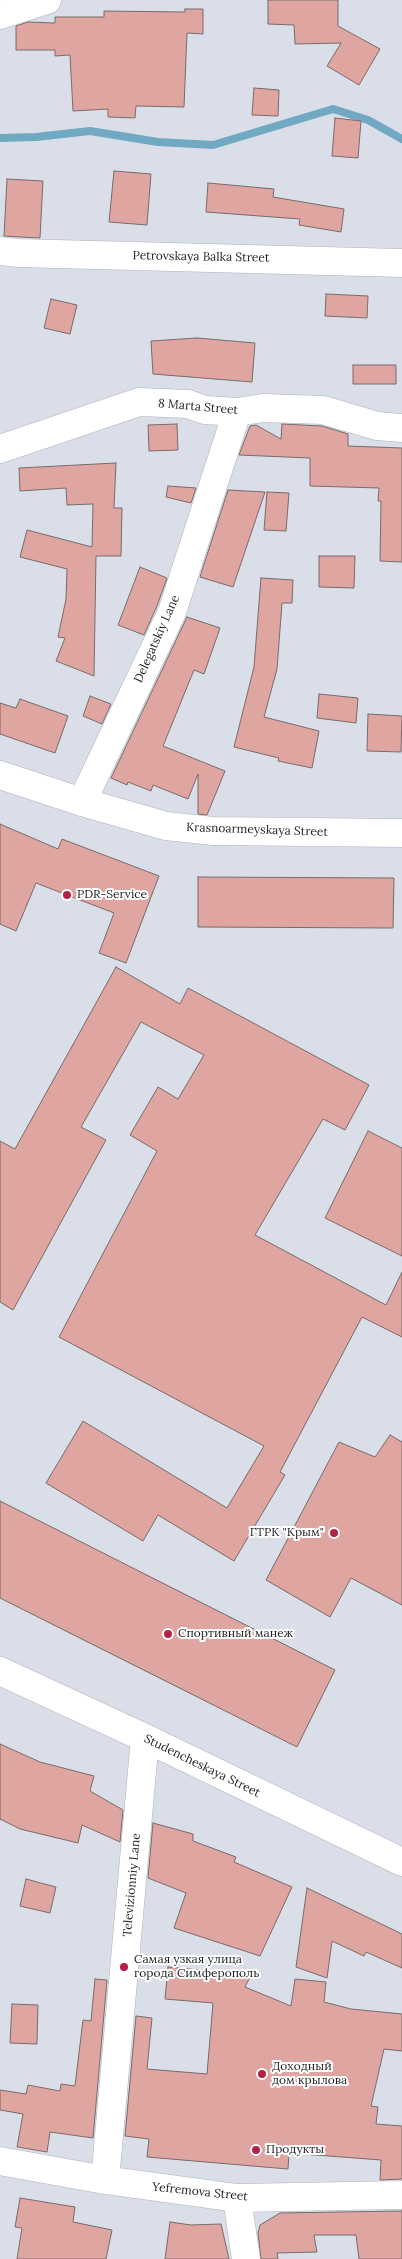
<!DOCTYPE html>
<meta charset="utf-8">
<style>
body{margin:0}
canvas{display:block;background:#dadee9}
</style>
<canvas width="402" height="2259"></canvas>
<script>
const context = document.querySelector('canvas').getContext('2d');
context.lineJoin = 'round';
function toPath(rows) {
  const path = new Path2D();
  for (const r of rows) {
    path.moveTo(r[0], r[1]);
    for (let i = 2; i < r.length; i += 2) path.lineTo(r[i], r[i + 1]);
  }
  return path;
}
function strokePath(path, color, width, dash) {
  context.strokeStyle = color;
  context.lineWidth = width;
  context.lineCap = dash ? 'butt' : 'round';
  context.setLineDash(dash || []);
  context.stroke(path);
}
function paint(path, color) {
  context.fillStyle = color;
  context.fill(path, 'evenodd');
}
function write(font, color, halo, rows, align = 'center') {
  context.font = font + ' Lora,serif';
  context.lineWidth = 4;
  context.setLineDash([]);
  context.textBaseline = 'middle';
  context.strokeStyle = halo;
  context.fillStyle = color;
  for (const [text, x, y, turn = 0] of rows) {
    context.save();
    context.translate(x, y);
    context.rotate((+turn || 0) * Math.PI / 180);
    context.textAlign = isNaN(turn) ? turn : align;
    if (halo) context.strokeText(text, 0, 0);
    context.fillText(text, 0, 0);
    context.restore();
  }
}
const stream = toPath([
 [0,138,36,137,90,131,158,142,213,145,333,109,368,120,402,139]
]);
const building = toPath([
 [268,0,338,0,338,26,380,49,359,85,327,66,341,43,295,44,294,25,268,24,268,0],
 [185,9,203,9,203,34,187,33,184,107,136,106,135,118,108,117,108,109,73,111,70,55,55,56,55,50,16,50,16,26,28,22,55,23,55,17,104,17,104,11,185,12,185,9],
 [254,88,279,90,278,116,252,115,254,88],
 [335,118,361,121,358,158,332,156,335,118],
 [114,171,151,174,147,225,109,222,114,171],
 [7,179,43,181,40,238,4,236,7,179],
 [208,183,274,189,273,197,344,209,341,232,299,225,300,219,206,212,208,183],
 [326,294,368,296,367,318,325,316,326,294],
 [51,299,77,305,70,334,44,328,51,299],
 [197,338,255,343,252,382,153,374,151,341,197,338],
 [353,365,396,365,396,384,353,384,353,365],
 [177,424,178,450,149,451,148,425,177,424],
 [282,424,322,426,348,434,348,446,402,448,402,562,380,561,381,501,378,501,379,488,310,486,310,458,239,455,250,426,256,425,281,439,282,424],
 [116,463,114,508,122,508,121,556,96,556,94,676,56,661,65,638,58,637,66,599,67,569,20,557,27,530,92,547,93,504,67,505,66,488,20,491,19,468,116,463],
 [168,486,196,488,191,503,166,497,168,486],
 [228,490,265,492,233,587,200,577,228,490],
 [267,492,289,493,286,531,264,530,267,492],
 [319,556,355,556,354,588,319,587,319,556],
 [140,567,167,578,157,606,144,635,118,625,140,567],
 [261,578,293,580,292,603,282,603,277,669,264,717,319,731,312,768,278,761,279,758,234,747,254,667,261,578],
 [187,617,220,628,204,674,194,670,163,746,225,771,207,815,198,814,198,774,188,799,153,785,151,791,128,782,127,785,111,778,187,617],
 [319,694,358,698,356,723,317,718,319,694],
 [90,696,111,704,102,724,83,716,90,696],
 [20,699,68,716,55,753,0,734,0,703,16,708,20,699],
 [368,714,402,716,401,752,367,751,368,714],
 [0,824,58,849,62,839,159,876,126,963,99,953,114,913,36,883,16,931,0,924,0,824],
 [198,877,394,878,393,928,198,927,198,877],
 [116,967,180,1004,188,988,369,1085,345,1130,323,1119,255,1235,386,1305,402,1272,402,1337,362,1317,280,1472,285,1475,234,1561,158,1515,143,1541,46,1483,83,1421,227,1508,264,1446,59,1337,157,1151,130,1135,158,1087,178,1099,204,1055,141,1022,81,1127,106,1140,13,1310,0,1302,0,1141,15,1149,116,967],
 [368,1131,402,1148,402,1256,325,1218,368,1131],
 [390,1435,402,1442,402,1605,351,1578,330,1617,266,1580,339,1442,375,1457,390,1435],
 [0,1501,335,1670,297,1747,0,1598,0,1501],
 [0,1744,40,1762,94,1776,90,1791,123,1810,120,1842,82,1825,78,1843,20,1829,0,1819,0,1744],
 [153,1823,193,1834,193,1841,236,1857,234,1862,292,1887,260,1956,174,1928,186,1893,148,1878,153,1823],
 [26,1879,56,1887,50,1913,20,1906,26,1879],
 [307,1888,402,1934,402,1968,366,1952,364,1956,332,1941,327,1978,296,1967,307,1888],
 [168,1967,251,1975,245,1987,291,2006,295,1979,326,1982,324,2002,351,2009,402,2014,402,2051,384,2049,371,2106,378,2107,376,2124,402,2126,402,2179,380,2180,381,2160,289,2153,288,2169,147,2157,149,2139,125,2136,136,2016,152,2018,147,2069,207,2074,213,2003,165,1999,168,1967],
 [95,1979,107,1980,93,2138,50,2132,47,2152,17,2147,23,2114,0,2110,0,2090,26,2094,28,2085,60,2091,61,2084,75,2086,83,2020,91,2021,95,1979],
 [12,2004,38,2005,37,2044,10,2043,12,2004],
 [20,2198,75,2207,73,2222,112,2230,106,2259,17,2259,22,2228,15,2227,20,2198],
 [402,2211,402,2259,359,2259,356,2235,314,2235,317,2252,277,2253,278,2259,261,2259,258,2233,260,2225,280,2213,402,2211],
 [170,2222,191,2225,221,2224,229,2259,165,2259,170,2222]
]);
const street = toPath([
 [0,15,47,0],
 [0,251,18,253,402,263],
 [0,449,139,402,188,404,205,410,237,412,263,408,323,410,377,426,402,428],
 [82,802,172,612,237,412],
 [0,1671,145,1738,402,1862],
 [0,2161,105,2180,237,2198,402,2195],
 [105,2180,145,1738],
 [237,2198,246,2259]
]);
const secondary = toPath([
 [0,775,82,802,166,826,213,831,402,833]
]);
const markers = [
 [67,895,5,"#b32147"],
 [334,1533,5,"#b32147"],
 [168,1634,5,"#b32147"],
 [124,1967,5,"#b32147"],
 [262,2074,5,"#b32147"],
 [256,2150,5,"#b32147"]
];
const streetNames = [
 ["Petrovskaya Balka Street",201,257,1],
 ["8 Marta Street",198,407,5],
 ["Delegatskiy Lane",157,639,-66],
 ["Krasnoarmeyskaya Street",257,830,2],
 ["Studencheskaya Street",202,1766,26],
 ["Televizionniy Lane",132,1885,-85],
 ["Yefremova Street",200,2192,6]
];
const poiNames = [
 ["PDR-Service",77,895],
 ["ГТРК \"Крым\"",324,1533,"right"],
 ["Спортивный манеж",178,1634],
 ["Самая узкая улица",134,1960],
 ["города Симферополь",134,1974],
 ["Доходный",272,2067],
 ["дом крылова",272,2081],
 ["Продукты",266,2150]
];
strokePath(stream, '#71a8c2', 8);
paint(building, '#dfa5a0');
strokePath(building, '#776b6a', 1);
strokePath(street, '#adb1bb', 29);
strokePath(secondary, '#adb1bb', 29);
strokePath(street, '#fff', 28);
strokePath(secondary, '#fff', 28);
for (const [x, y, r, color] of markers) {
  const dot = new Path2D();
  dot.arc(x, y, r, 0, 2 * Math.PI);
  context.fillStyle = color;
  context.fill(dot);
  strokePath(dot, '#fff', 2);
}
write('12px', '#1c1e22', '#fff', streetNames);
write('12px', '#1c1e22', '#fff', poiNames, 'left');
</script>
